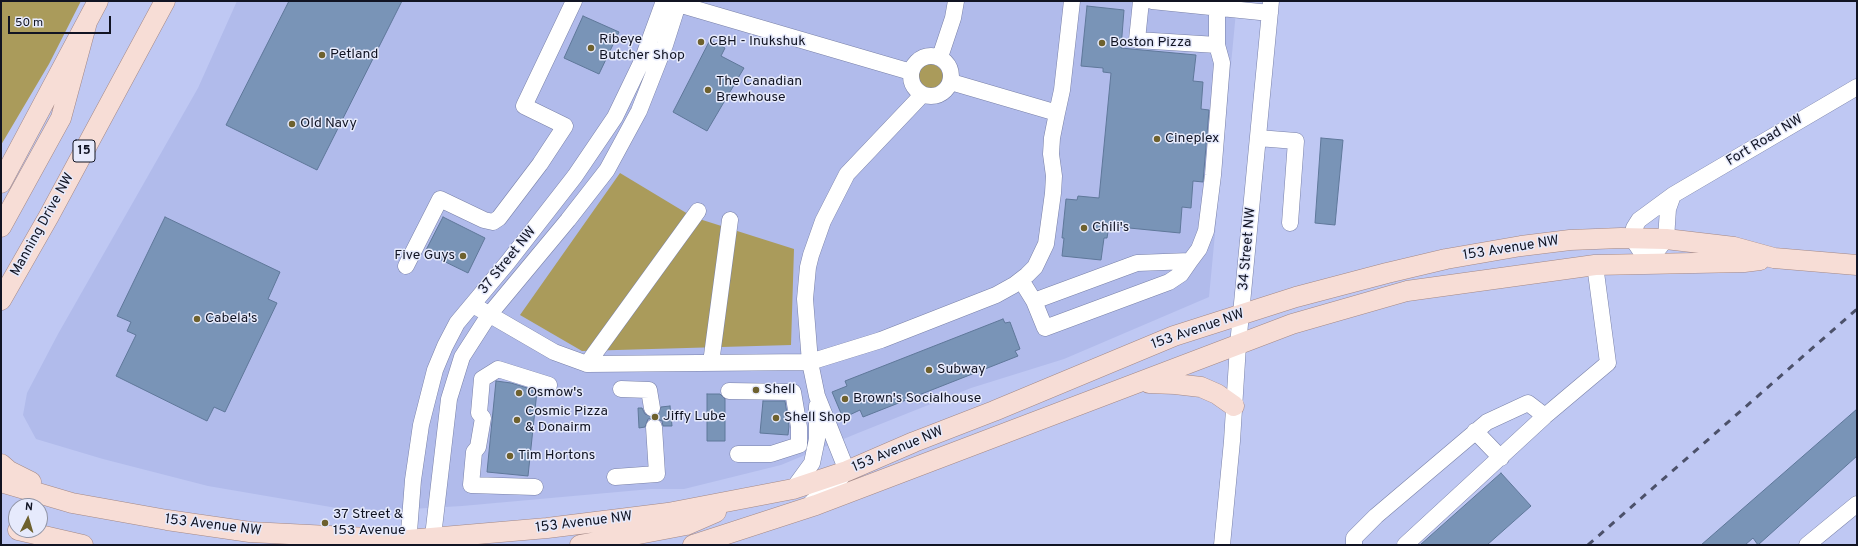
<!DOCTYPE html>
<style>
body{margin:0}
#map{position:relative;width:1858px;height:546px;overflow:hidden;background:#bfc8f3;font-family:Overpass,sans-serif}
canvas{display:block}
.frame{position:absolute;inset:0;border:2px solid #111423;pointer-events:none}
.north{position:absolute;left:8px;top:498px;width:40px;height:40px;box-sizing:border-box;background:#e6eafc;border:1px solid #9194a5;border-radius:50%;rotate:5deg;font-size:11px;font-weight:700;line-height:16px;text-align:center;color:#111423}
.north::after{content:'';display:block;margin:auto;width:14px;height:18px;background:#6e612e;clip-path:polygon(50% 0,100% 100%,50% 72%,0 100%)}
.scale{position:absolute;left:8px;top:16px;width:103px;height:18px;box-sizing:border-box;border:2px solid #111423;border-top:0;padding-left:5px;font-size:12px;line-height:14px;white-space:nowrap;color:#111423;-webkit-text-stroke:3px #e6eafc;paint-order:stroke}
</style>
<div id="map">
<canvas width="1858" height="546"></canvas>
<div class="frame"></div>
<div class="north">N</div>
<div class="scale">50 m</div>
</div>
<script>
const context = document.querySelector('canvas').getContext('2d');
context.lineJoin = 'round';
function paint(path, color) {
  context.fillStyle = color;
  context.fill(path, 'evenodd');
}
function toPath(rows) {
  const path = new Path2D();
  for (const r of rows) {
    if (r.length === 3) {
      path.moveTo(r[0] + r[2], r[1]);
      path.arc(r[0], r[1], r[2], 0, 2 * Math.PI);
      continue;
    }
    path.moveTo(r[0], r[1]);
    for (let i = 2; i < r.length; i += 2) path.lineTo(r[i], r[i + 1]);
  }
  return path;
}
function strokePath(path, color, width, dash) {
  context.strokeStyle = color;
  context.lineWidth = width;
  context.lineCap = dash ? 'butt' : 'round';
  context.setLineDash(dash || []);
  context.stroke(path);
}
function write(font, color, halo, rows, align = 'center') {
  context.font = font + ' Overpass,sans-serif';
  context.lineWidth = 3;
  context.setLineDash([]);
  context.textBaseline = 'middle';
  context.strokeStyle = halo;
  context.fillStyle = color;
  for (const [text, x, y, turn = 0] of rows) {
    context.save();
    context.translate(x, y);
    context.rotate((+turn || 0) * Math.PI / 180);
    context.textAlign = isNaN(turn) ? turn : align;
    if (halo) context.strokeText(text, 0, 0);
    context.fillText(text, 0, 0);
    context.restore();
  }
}
const built = toPath([
 [237,1,1237,1,1209,297,1064,359,971,388,858,433,781,465,684,489,651,489,462,506,360,512,208,486,103,459,36,439,23,415,27,393,58,334,198,88]
]);
const green = toPath([
 [1,1,81,1,49,64,1,145],
 [930,77,13],
 [620,173,693,217,794,249,791,345,582,351,520,315]
]);
const building = toPath([
 [289,1,402,1,317,170,226,125,289,1],
 [1087,6,1124,10,1121,48,1196,55,1193,81,1203,82,1201,109,1209,110,1203,182,1193,181,1191,208,1182,207,1180,233,1109,226,1107,238,1104,238,1101,260,1062,256,1064,238,1062,238,1066,199,1077,200,1078,196,1099,198,1111,73,1103,72,1103,68,1081,66,1087,6],
 [583,16,619,32,599,74,564,58,583,16],
 [710,40,725,48,721,56,744,68,707,131,673,112,710,40],
 [1321,138,1343,140,1335,225,1315,223,1321,138],
 [165,217,280,272,268,299,277,303,225,412,214,407,207,421,116,376,136,335,127,331,131,322,117,316,165,217],
 [443,217,485,238,468,273,425,252,443,217],
 [1003,319,1005,323,1010,322,1020,349,1015,351,1018,356,863,417,860,410,843,418,832,392,847,386,845,381,1003,319],
 [496,381,511,383,537,391,528,476,487,472,496,381],
 [707,394,720,394,725,399,725,441,707,441,707,394],
 [763,401,785,401,789,426,788,435,760,433,763,401],
 [670,406,672,426,663,426,662,421,654,418,648,419,645,427,639,428,638,408,642,408,645,414,653,417,658,415,661,407,670,406],
 [1857,409,1857,456,1758,545,1753,538,1745,545,1701,545,1857,409],
 [1501,473,1531,506,1487,545,1420,545,1501,473]
]);
const minor = toPath([
 [668,1,911,72],
 [1141,1,1137,40,1217,45,1217,7],
 [1152,1,1270,13],
 [931,76,20],
 [940,57,953,18,956,1],
 [1057,113,1062,90,1072,1],
 [1258,138,1296,141,1290,223],
 [1673,195,1668,209,1666,239,1648,262,1632,238,1634,228,1639,220,1673,195,1857,87],
 [1190,261,1199,249,1206,231,1213,175,1222,63,1217,45],
 [406,266,440,199,484,220,493,222,499,218,540,164,565,126,524,106,574,1],
 [1021,280,1034,301,1045,328,1169,282,1181,274,1190,261,1137,263,1034,301],
 [473,305,554,352,587,364,810,362,881,340,996,295,1014,285,1027,275,1035,267,1046,244,1053,193,1054,176,1051,154,1052,138,1057,113,951,82],
 [711,363,730,220],
 [587,364,698,211],
 [621,389,649,390,652,408],
 [729,391,793,392,799,427,799,445,771,454,738,454],
 [1475,431,1501,458],
 [615,477,657,474,654,427],
 [535,487,471,485,474,452,478,447,483,418,479,413,482,379,498,369,549,385],
 [793,489,812,463,817,439,817,406],
 [812,502,832,487,847,471,817,396,810,362,805,299,808,267,811,255,823,221,847,174,922,95],
 [408,545,413,480,421,425,435,370,445,346,457,323,508,262,575,176,615,117,642,61,664,1],
 [432,545,449,399,462,357,489,315,568,220,607,170,639,111,665,45,679,1],
 [1222,545,1232,441,1238,345,1271,1],
 [1354,545,1354,538,1376,516,1487,422,1528,403,1545,416],
 [1405,545,1545,416,1608,363,1595,265],
 [1807,545,1857,504]
]);
const major = toPath([
 [1,183,98,1],
 [1,227,61,118,87,22],
 [1,300,49,216,165,1],
 [1149,383,1175,384,1201,387,1217,394,1234,406],
 [1,464,9,471,31,482],
 [1,482,72,503,167,520,250,532,408,540,547,528,668,513,793,489,847,471,914,442,994,411,1174,336,1296,297,1387,273,1446,259,1521,246,1570,240,1621,238,1666,239,1734,247,1774,258,1857,265],
 [18,530,83,545],
 [580,545,686,525,716,512],
 [693,545,816,505,1292,324,1407,291,1595,265,1744,262,1760,260]
]);
const rail = toPath([
 [1588,545,1857,309]
]);
const markers = [
 [701,42,4,"#6e612e"],
 [1102,43,4,"#6e612e"],
 [591,48,4,"#6e612e"],
 [322,55,4,"#6e612e"],
 [708,90,4,"#6e612e"],
 [292,124,4,"#6e612e"],
 [1157,139,4,"#6e612e"],
 [1084,228,4,"#6e612e"],
 [463,256,4,"#6e612e"],
 [197,319,4,"#6e612e"],
 [929,370,4,"#6e612e"],
 [756,390,4,"#6e612e"],
 [519,393,4,"#6e612e"],
 [845,399,4,"#6e612e"],
 [655,417,4,"#6e612e"],
 [776,418,4,"#6e612e"],
 [517,420,4,"#6e612e"],
 [510,456,4,"#6e612e"],
 [325,523,4,"#6e612e"]
];
const shields = [
 [84,151,22]
];
const shieldNames = [
 ["15",84,151]
];
const poiNames = [
 ["Ribeye",599,40],
 ["Butcher Shop",599,56],
 ["CBH - Inukshuk",709,42],
 ["Boston Pizza",1110,43],
 ["Petland",330,55],
 ["The Canadian",716,82],
 ["Brewhouse",716,98],
 ["Old Navy",300,124],
 ["Cineplex",1165,139],
 ["Chili's",1092,228],
 ["Five Guys",455,256,"right"],
 ["Cabela's",205,319],
 ["Subway",937,370],
 ["Shell",764,390],
 ["Osmow's",527,393],
 ["Brown's Socialhouse",853,399],
 ["Cosmic Pizza",525,412],
 ["& Donairm",525,428],
 ["Jiffy Lube",663,417],
 ["Shell Shop",784,418],
 ["Tim Hortons",518,456],
 ["37 Street &",333,515],
 ["153 Avenue",333,531]
];
const streetNames = [
 ["Fort Road NW",1765,141,-31],
 ["Manning Drive NW",43,225,-61],
 ["34 Street NW",1248,249,-85],
 ["153 Avenue NW",1511,249,-9],
 ["37 Street NW",508,261,-51],
 ["153 Avenue NW",1198,330,-19],
 ["153 Avenue NW",898,450,-23],
 ["153 Avenue NW",584,523,-7],
 ["153 Avenue NW",213,526,7]
];
paint(built, '#b1bbeb');
paint(green, '#aa9b5b');
paint(building, '#7994b7');
strokePath(building, '#5f789a', 1);
strokePath(minor, '#7981a8', 17);
strokePath(major, '#a38886', 21);
strokePath(minor, '#fff', 16);
strokePath(major, '#f7ddd6', 20);
strokePath(rail, '#4c516a', 3, [7, 7]);
for (const [x, y, r, color] of markers) {
  const dot = new Path2D();
  dot.arc(x, y, r, 0, 2 * Math.PI);
  context.fillStyle = color;
  context.fill(dot);
  strokePath(dot, '#e6eafc', 1.5);
}
for (const [x, y, w] of shields) {
  const box = new Path2D();
  box.roundRect(x - w / 2, y - 11, w, 22, 3);
  context.fillStyle = '#e6eafc';
  context.fill(box);
  strokePath(box, '#111423', 1);
}
write('bold 13px', '#111423', null, shieldNames);
write('14px', '#111423', '#e6eafc', poiNames, 'left');
write('14px', '#111423', '#e6eafc', streetNames);
</script>
